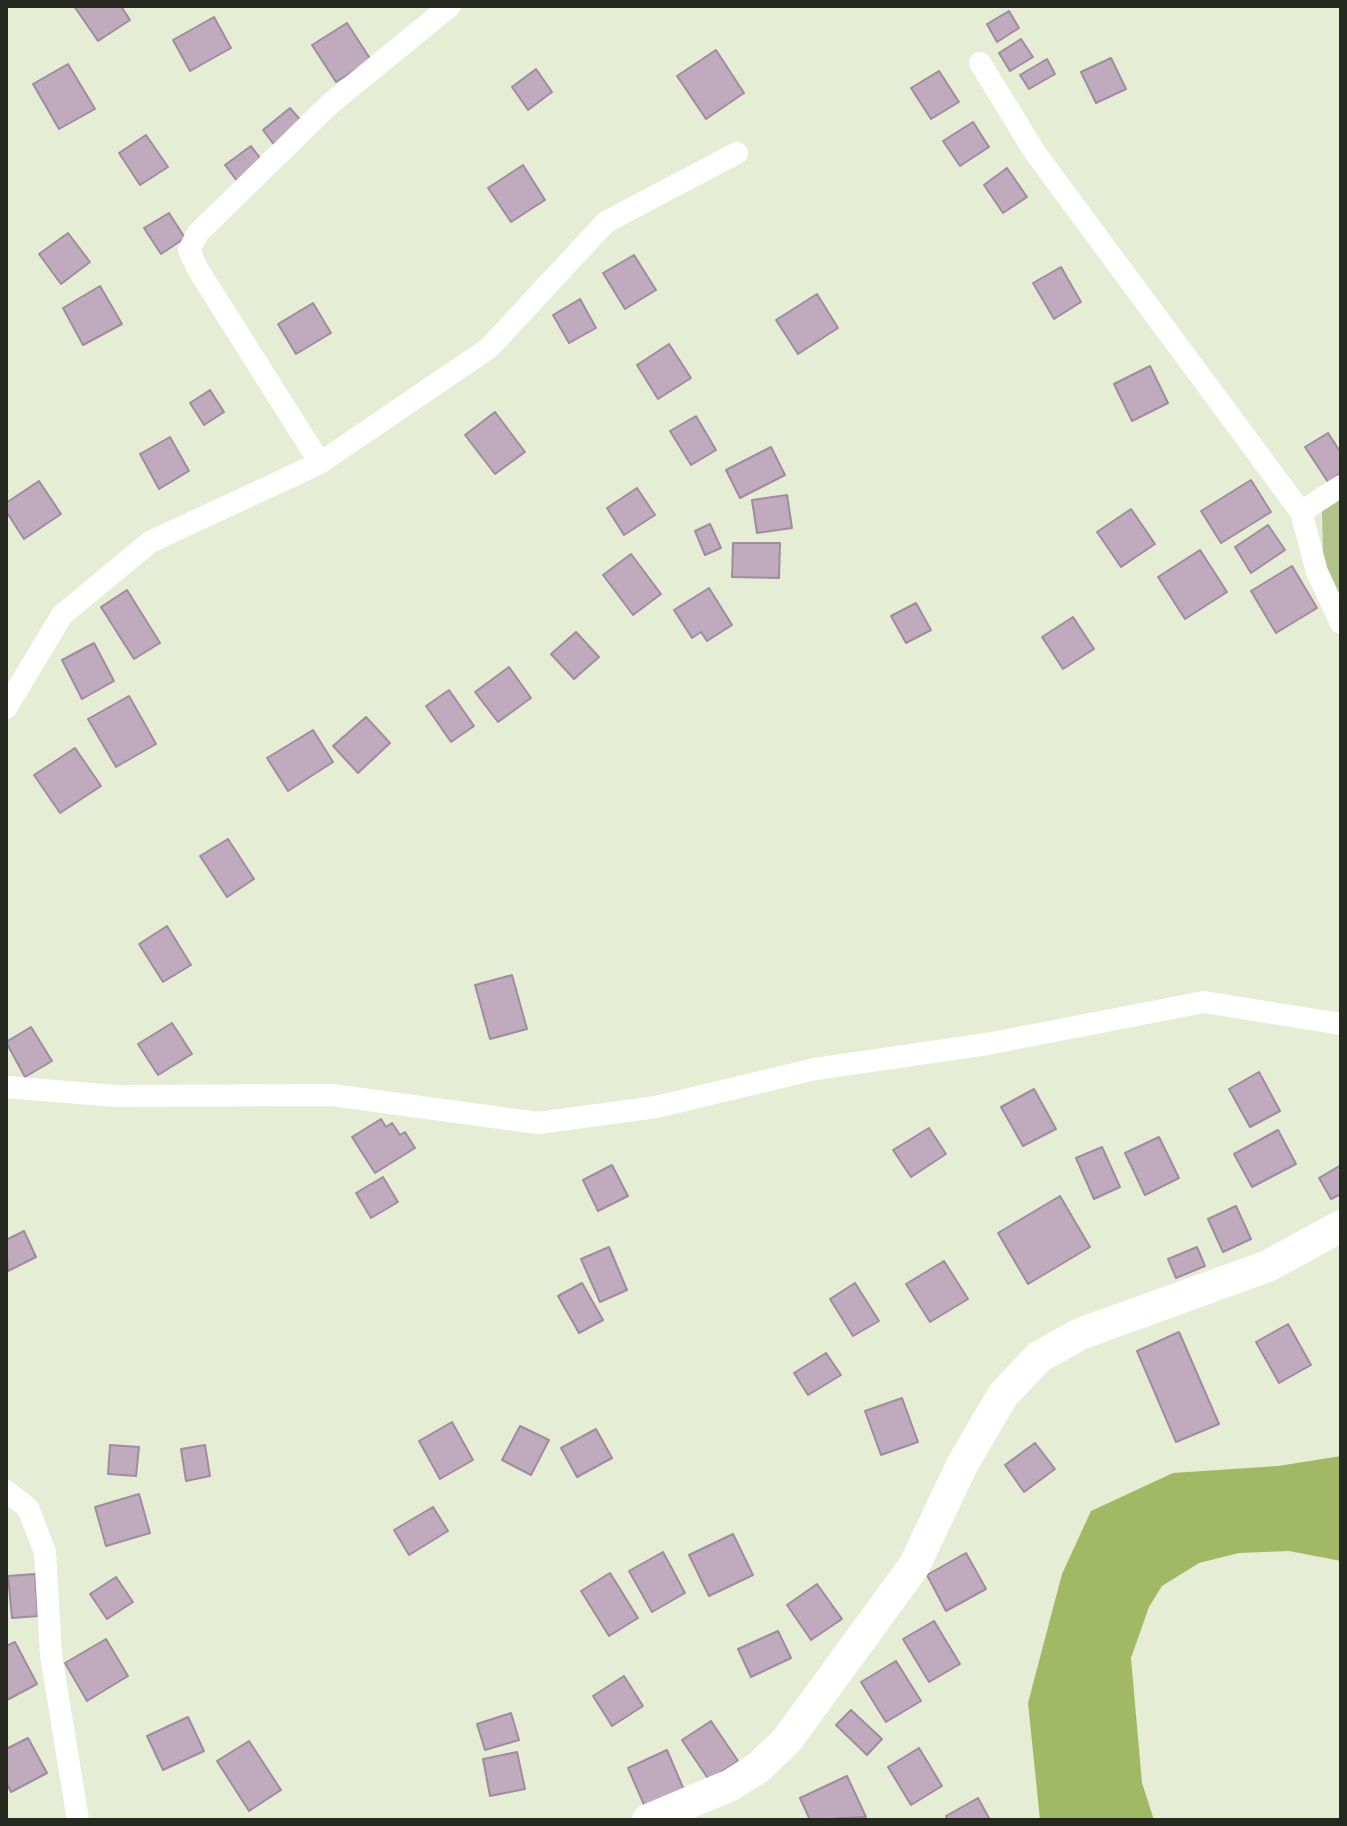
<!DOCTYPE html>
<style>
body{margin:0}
#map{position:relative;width:1347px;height:1826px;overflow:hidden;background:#e5eed4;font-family:Inter,sans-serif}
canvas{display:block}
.frame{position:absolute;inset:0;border:8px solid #25291f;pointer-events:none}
</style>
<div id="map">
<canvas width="1347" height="1826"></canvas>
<div class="frame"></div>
</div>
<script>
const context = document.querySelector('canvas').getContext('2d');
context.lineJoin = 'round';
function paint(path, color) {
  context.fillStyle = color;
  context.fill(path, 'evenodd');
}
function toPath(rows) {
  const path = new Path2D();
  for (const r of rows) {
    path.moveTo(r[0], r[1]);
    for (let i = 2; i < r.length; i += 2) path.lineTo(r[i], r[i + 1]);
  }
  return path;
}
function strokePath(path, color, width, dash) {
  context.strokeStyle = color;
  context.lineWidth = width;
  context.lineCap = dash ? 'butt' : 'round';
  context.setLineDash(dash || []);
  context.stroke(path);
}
const green = toPath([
 [1341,495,1341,606,1323,558,1322,511]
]);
const water = toPath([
 [1341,1456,1341,1561,1289,1551,1239,1553,1199,1563,1162,1586,1149,1607,1131,1658,1142,1783,1154,1820,1040,1820,1028,1703,1062,1574,1091,1511,1173,1473,1278,1466]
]);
const building = toPath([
 [74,6,121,6,130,20,98,41,74,6],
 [1009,11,1019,28,997,42,987,24,1009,11],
 [214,17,231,48,190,71,173,40,214,17],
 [347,23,371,60,336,82,312,45,347,23],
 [1021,39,1033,57,1010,71,999,53,1021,39],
 [716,50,744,93,706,119,677,76,716,50],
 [1111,58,1126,89,1096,103,1081,72,1111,58],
 [1047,59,1055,74,1029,89,1020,75,1047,59],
 [68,64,95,109,59,129,33,84,68,64],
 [536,69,552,92,528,110,512,87,536,69],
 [939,71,959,102,931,119,911,88,939,71],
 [290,108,303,123,275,146,263,130,290,108],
 [973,122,989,147,960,166,943,141,973,122],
 [146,135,168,167,140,185,119,153,146,135],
 [251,146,263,162,237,181,225,165,251,146],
 [523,165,545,200,511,222,488,188,523,165],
 [1007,168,1027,197,1003,213,984,185,1007,168],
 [169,213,185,238,161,254,144,228,169,213],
 [68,233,90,262,61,284,39,254,68,233],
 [634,255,656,290,625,309,603,273,634,255],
 [1061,267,1081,302,1054,319,1033,283,1061,267],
 [100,286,122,324,83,345,63,308,100,286],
 [817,294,838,328,798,354,776,320,817,294],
 [580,299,596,328,569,343,553,315,580,299],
 [313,303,331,333,296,354,278,324,313,303],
 [669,344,691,378,658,399,637,365,669,344],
 [1150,366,1168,403,1132,421,1114,384,1150,366],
 [210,390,224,412,204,425,190,403,210,390],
 [495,412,525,452,495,474,465,435,495,412],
 [696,416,716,450,691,465,670,431,696,416],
 [1328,433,1341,453,1341,473,1328,482,1305,447,1328,433],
 [170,437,189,471,159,489,140,454,170,437],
 [771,447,785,475,740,498,726,470,771,447],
 [1251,480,1271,512,1221,543,1201,511,1251,480],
 [39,481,61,514,24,539,6,511,6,503,39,481],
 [637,488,655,515,624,535,607,508,637,488],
 [787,495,792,528,757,533,752,500,787,495],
 [1131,509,1155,544,1121,567,1097,532,1131,509],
 [710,524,721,548,705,555,695,531,710,524],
 [1268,525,1285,550,1251,573,1235,547,1268,525],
 [733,543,780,543,779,578,732,577,733,543],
 [1200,550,1227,592,1185,619,1158,577,1200,550],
 [631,554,661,594,633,615,603,575,631,554],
 [1292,566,1317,608,1276,633,1251,591,1292,566],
 [709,588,732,625,707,641,701,632,692,638,674,610,709,588],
 [127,590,160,643,134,659,101,607,127,590],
 [916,603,931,630,906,643,891,616,916,603],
 [1073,617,1094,649,1063,669,1042,637,1073,617],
 [576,632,599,657,574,679,551,654,576,632],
 [94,643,114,681,82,699,62,660,94,643],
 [509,667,531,698,498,722,475,692,509,667],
 [449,690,474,726,451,742,426,706,449,690],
 [129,696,156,744,116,767,88,719,129,696],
 [366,717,390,743,358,773,333,746,366,717],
 [313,730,333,762,288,791,267,758,313,730],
 [75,748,101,786,60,813,34,775,75,748],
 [228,839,254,879,227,897,200,856,228,839],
 [167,926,191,965,163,982,139,944,167,926],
 [512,975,527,1029,490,1039,475,985,512,975],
 [172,1023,192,1054,158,1075,138,1044,172,1023],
 [31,1027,52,1061,25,1077,6,1042,31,1027],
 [1259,1072,1280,1111,1250,1127,1229,1089,1259,1072],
 [1034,1089,1056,1129,1023,1146,1001,1107,1034,1089],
 [381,1119,386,1127,392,1123,400,1135,405,1132,415,1148,375,1173,352,1137,381,1119],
 [929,1128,946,1154,911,1177,893,1150,929,1128],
 [1278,1130,1296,1164,1252,1187,1234,1154,1278,1130],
 [1159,1137,1179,1178,1145,1195,1125,1153,1159,1137],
 [1102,1147,1120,1187,1094,1199,1076,1158,1102,1147],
 [612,1165,628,1196,598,1211,583,1180,612,1165],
 [1341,1165,1341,1194,1331,1199,1319,1178,1341,1165],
 [383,1177,398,1202,371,1218,356,1193,383,1177],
 [1060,1196,1090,1247,1028,1284,998,1233,1060,1196],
 [1236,1206,1251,1239,1223,1252,1208,1219,1236,1206],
 [24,1231,36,1257,8,1271,6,1240,24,1231],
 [609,1247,627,1290,600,1302,581,1259,609,1247],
 [1197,1247,1205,1266,1176,1278,1168,1259,1197,1247],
 [944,1261,968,1299,930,1322,906,1284,944,1261],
 [582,1283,603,1320,579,1333,558,1296,582,1283],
 [855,1283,879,1321,853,1336,830,1299,855,1283],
 [1288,1324,1311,1365,1279,1383,1256,1342,1288,1324],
 [1179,1332,1219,1424,1176,1442,1137,1351,1179,1332],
 [826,1353,841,1375,808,1395,794,1373,826,1353],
 [902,1398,918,1442,881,1455,865,1411,902,1398],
 [452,1422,473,1460,440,1479,419,1441,452,1422],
 [520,1426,549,1440,531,1475,502,1460,520,1426],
 [596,1429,612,1458,577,1477,561,1448,596,1429],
 [1035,1443,1055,1469,1024,1492,1005,1465,1035,1443],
 [110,1445,139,1447,136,1476,108,1474,110,1445],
 [205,1445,210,1476,186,1481,181,1449,205,1445],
 [139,1494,150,1533,106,1546,95,1507,139,1494],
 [433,1507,448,1531,409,1555,394,1530,433,1507],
 [733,1534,753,1575,709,1596,689,1555,733,1534],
 [663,1552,685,1593,652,1612,629,1571,663,1552],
 [966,1553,986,1589,946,1611,927,1575,966,1553],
 [610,1573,638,1618,609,1636,581,1591,610,1573],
 [35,1574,38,1616,12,1618,8,1576,35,1574],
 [116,1577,133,1602,107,1619,90,1594,116,1577],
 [817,1584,842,1619,811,1640,787,1605,817,1584],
 [934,1621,960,1664,929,1682,903,1639,934,1621],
 [778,1631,791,1658,751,1677,738,1649,778,1631],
 [106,1639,128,1676,87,1701,65,1663,106,1639],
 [15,1642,37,1684,7,1700,6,1646,15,1642],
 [896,1661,921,1701,886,1722,861,1682,896,1661],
 [624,1676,643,1706,612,1726,593,1696,624,1676],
 [851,1710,882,1739,867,1755,836,1725,851,1710],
 [511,1713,519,1740,485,1750,477,1724,511,1713],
 [188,1717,204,1751,163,1770,147,1736,188,1717],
 [711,1721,738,1761,709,1780,682,1740,711,1721],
 [28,1738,47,1773,11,1792,6,1782,6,1749,28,1738],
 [249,1741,281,1790,249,1811,217,1761,249,1741],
 [919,1748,942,1786,911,1805,888,1767,919,1748],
 [667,1750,684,1790,645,1807,628,1768,667,1750],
 [517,1752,525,1789,490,1796,483,1759,517,1752],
 [847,1776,866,1817,810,1820,800,1798,847,1776],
 [978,1798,990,1820,948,1820,946,1816,978,1798]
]);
const street = toPath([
 [980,63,1036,154,1301,512,1317,572,1341,623],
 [320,463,197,268,189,250,198,233,330,104,450,6],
 [1301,512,1341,486],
 [6,708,62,615,150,542,320,463,345,446,489,348,606,222,737,153],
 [6,1087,115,1096,332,1095,538,1123,656,1107,815,1069,987,1044,1204,1002,1341,1024],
 [6,1491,28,1508,45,1552,51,1655,78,1820]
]);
const secondary = toPath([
 [648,1820,731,1785,759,1767,787,1740,914,1566,963,1463,1003,1395,1039,1357,1080,1334,1268,1266,1341,1226]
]);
paint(green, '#b2c38c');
paint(water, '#a1b964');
paint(building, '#bfaabe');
strokePath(building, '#a08c9f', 2);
strokePath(street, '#fff', 22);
strokePath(secondary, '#fff', 32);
</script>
